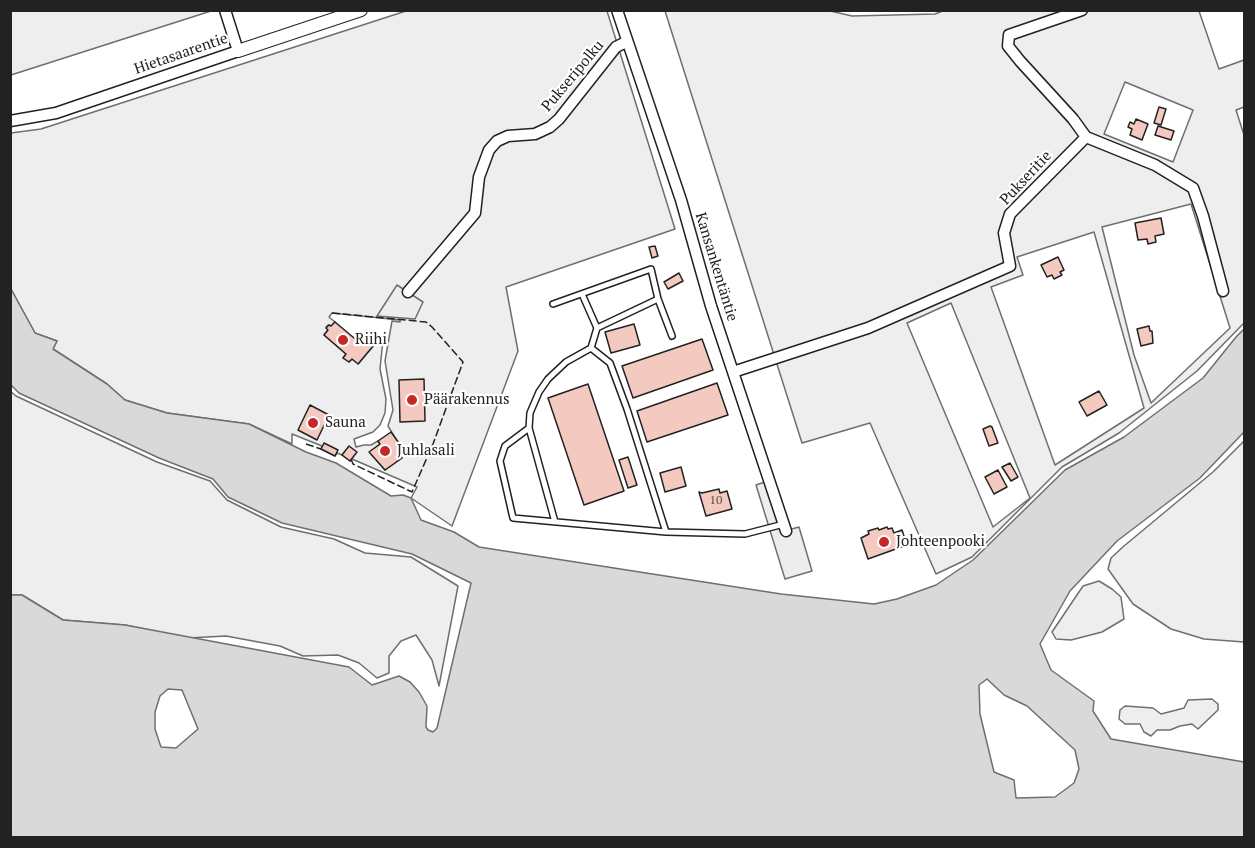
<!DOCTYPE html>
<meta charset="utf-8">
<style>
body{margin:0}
#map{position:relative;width:1255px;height:848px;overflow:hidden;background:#fff;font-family:"PT Serif",serif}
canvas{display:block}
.frame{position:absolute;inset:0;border:12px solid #222;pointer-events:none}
</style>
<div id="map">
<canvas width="1255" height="848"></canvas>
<div class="frame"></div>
</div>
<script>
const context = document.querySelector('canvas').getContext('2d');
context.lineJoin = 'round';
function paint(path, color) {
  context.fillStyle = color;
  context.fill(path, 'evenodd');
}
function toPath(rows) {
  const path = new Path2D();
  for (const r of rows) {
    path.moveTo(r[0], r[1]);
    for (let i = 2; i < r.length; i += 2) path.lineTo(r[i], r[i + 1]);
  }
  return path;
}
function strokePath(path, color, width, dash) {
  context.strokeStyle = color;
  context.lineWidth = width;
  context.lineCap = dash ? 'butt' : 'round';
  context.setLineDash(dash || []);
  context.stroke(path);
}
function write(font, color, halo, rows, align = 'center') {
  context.font = font + ' "PT Serif",serif';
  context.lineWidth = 4.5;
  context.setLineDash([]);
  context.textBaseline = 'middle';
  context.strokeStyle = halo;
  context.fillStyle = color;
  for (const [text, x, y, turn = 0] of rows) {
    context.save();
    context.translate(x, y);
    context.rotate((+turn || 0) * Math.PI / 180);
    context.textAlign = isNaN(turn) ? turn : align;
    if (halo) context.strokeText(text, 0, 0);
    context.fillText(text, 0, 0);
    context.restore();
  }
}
const green = toPath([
 [11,10,211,10,211,11,11,75,11,10],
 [826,10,852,16,935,14,945,10,1199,11,1219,69,1244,60,1244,107,1236,110,1244,135,1244,323,1197,371,1119,433,1062,467,972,557,936,574,870,423,802,443,665,11,826,10],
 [1125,82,1193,110,1173,162,1104,134,1125,82],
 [1191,204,1230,328,1151,403,1134,355,1102,227,1191,204],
 [1094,232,1144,408,1055,465,991,287,1023,275,1017,257,1094,232],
 [951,303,1030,498,993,527,907,323,951,303],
 [406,11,607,11,675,229,506,287,518,351,452,526,411,498,417,487,352,459,350,461,342,455,337,453,335,456,321,449,322,446,292,434,292,444,249,424,167,413,125,400,107,384,53,349,57,341,35,333,11,289,11,133,41,129,406,11],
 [332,313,400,320,400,322,392,321,385,361,393,410,388,426,400,446,399,447,401,451,398,453,402,458,385,470,370,452,380,444,378,441,371,445,364,445,356,447,354,439,373,432,380,425,385,413,386,399,380,369,383,340,365,337,374,345,359,363,352,359,349,362,343,358,346,354,324,335,328,330,326,327,328,325,331,326,335,322,329,317,332,313],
 [10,391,16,396,157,462,210,481,227,500,281,527,334,539,365,553,411,557,458,586,439,686,432,660,416,635,401,641,389,656,389,673,377,678,359,663,338,655,303,656,280,646,226,636,188,638,125,625,63,620,22,595,11,595,10,391],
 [1244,441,1244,642,1204,639,1171,629,1133,604,1108,569,1111,558,1124,546,1213,472,1244,441],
 [1099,581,1112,589,1121,597,1124,619,1102,632,1071,640,1056,639,1052,632,1083,586,1099,581],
 [1212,699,1218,704,1218,710,1198,729,1192,724,1180,726,1170,730,1157,730,1151,736,1144,732,1140,724,1125,724,1119,719,1120,710,1125,706,1153,708,1161,714,1184,708,1188,700,1212,699]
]);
const parking = toPath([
 [397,285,423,302,415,319,377,316,397,285],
 [768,481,784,531,799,527,812,571,785,579,756,485,768,481]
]);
const water = toPath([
 [11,289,35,333,57,341,53,349,107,384,125,400,167,413,249,424,306,452,336,463,391,496,403,495,411,498,421,520,454,532,479,547,781,594,874,604,897,599,936,585,973,560,1065,470,1124,437,1203,378,1236,337,1244,329,1244,432,1200,478,1117,541,1070,591,1040,644,1051,670,1094,701,1093,711,1111,739,1244,762,1244,837,11,837,11,595,22,595,63,620,125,625,349,667,372,685,399,676,410,682,419,692,427,706,426,727,428,730,433,732,437,728,471,583,412,554,282,523,228,497,213,479,159,458,19,393,11,385,11,289],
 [987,679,1004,695,1027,706,1075,750,1079,769,1074,783,1055,797,1016,798,1014,780,994,772,980,714,979,685,987,679],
 [168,689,182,690,198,729,176,748,161,747,155,729,155,712,160,696,168,689]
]);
const building = toPath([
 [1159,107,1166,109,1161,125,1154,123,1159,107],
 [1136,119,1148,124,1142,140,1130,135,1132,129,1128,127,1130,122,1134,124,1136,119],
 [1158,126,1174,131,1171,140,1155,135,1158,126],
 [1161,218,1164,234,1155,236,1156,242,1148,244,1147,239,1138,240,1135,223,1161,218],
 [655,246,658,256,652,258,649,247,655,246],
 [1058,257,1064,270,1060,272,1062,275,1054,279,1052,275,1047,277,1041,265,1058,257],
 [679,273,683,281,668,289,664,282,679,273],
 [335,322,360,343,365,337,374,345,358,364,352,359,349,362,343,358,346,354,324,335,328,330,326,328,329,325,331,326,335,322],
 [634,324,640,345,611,353,605,332,634,324],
 [1149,326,1150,331,1152,331,1153,343,1141,346,1137,329,1149,326],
 [702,339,713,370,633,398,622,366,702,339],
 [424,379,425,421,400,422,399,380,424,379],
 [717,383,728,415,647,442,637,411,717,383],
 [588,384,624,491,584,505,548,398,588,384],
 [1099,391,1107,405,1087,416,1079,402,1099,391],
 [310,405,329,415,317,440,298,430,310,405],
 [990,426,992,427,998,443,989,446,983,429,990,426],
 [391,432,401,446,399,447,401,451,398,453,402,458,385,470,369,452,380,444,378,441,391,432],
 [324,443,338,450,335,456,321,449,324,443],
 [349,446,357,452,350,461,342,455,349,446],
 [628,457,637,485,628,488,619,460,628,457],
 [1010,463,1018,477,1011,481,1002,467,1010,463],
 [681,467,686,486,665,492,660,473,681,467],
 [998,470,1007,487,994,494,985,477,998,470],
 [719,489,720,493,727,491,732,509,706,516,699,492,702,493,719,489],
 [887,527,888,529,892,528,894,533,902,530,907,545,868,559,861,538,869,534,868,531,878,528,879,530,887,527]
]);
const service = toPath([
 [582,294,597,328],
 [658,299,672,336],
 [553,304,651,269,658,299,597,328,591,348,566,362,548,379,539,392,530,413,529,428,555,522],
 [591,348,610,363,627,409,666,532],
 [529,428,505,446,500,461,513,518,666,532,745,534,784,524]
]);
const minor = toPath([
 [617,10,681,200,711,306,786,531],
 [10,121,56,113,238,51,225,10],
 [1086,137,1155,165,1193,188,1203,216,1223,291],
 [408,292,475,213,479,177,489,150,497,141,508,136,535,134,550,127,559,119,616,47,626,42],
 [733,372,868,328,1010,266,1004,233,1010,214,1086,137,1073,119,1020,61,1008,46,1009,35,1082,10]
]);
const tertiary = toPath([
 [238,51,361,10]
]);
const fence = toPath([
 [332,313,426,322,432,327,463,362,433,444,412,492,353,464,351,459],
 [306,444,321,449]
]);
const markers = [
 [343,340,6,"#c62828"],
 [412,400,6,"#c62828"],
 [313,423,6,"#c62828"],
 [385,451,6,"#c62828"],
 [884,542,6,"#c62828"]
];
const numberNames = [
 ["10",716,501]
];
const streetNames = [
 ["Hietasaarentie",181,54,-19],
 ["Pukseripolku",573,76,-50],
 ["Pukseritie",1026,178,-47],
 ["Kansankentäntie",716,267,73]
];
const poiNames = [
 ["Riihi",355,340],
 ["Päärakennus",424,400],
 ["Sauna",325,423],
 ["Juhlasali",397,451],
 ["Johteenpooki",896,542]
];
paint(green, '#eee');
strokePath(green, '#6f6f6f', 1.5);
paint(parking, '#ededed');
strokePath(parking, '#6f6f6f', 1.5);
paint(water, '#d9d9d9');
strokePath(water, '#6f6f6f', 1.5);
paint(building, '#f3c9c0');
strokePath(building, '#222', 1.5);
strokePath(service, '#222', 8);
strokePath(minor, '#222', 13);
strokePath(tertiary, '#222', 14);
strokePath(service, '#fff', 5);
strokePath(minor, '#fff', 10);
strokePath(tertiary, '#fff', 12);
strokePath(fence, '#222', 1.5, [8, 3]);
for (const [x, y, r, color] of markers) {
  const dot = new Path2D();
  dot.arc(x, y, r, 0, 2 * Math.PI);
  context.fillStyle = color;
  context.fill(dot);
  strokePath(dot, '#fff', 2);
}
write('12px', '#564c4a', null, numberNames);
write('15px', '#222', '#fff', streetNames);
write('15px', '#222', '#fff', poiNames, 'left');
</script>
